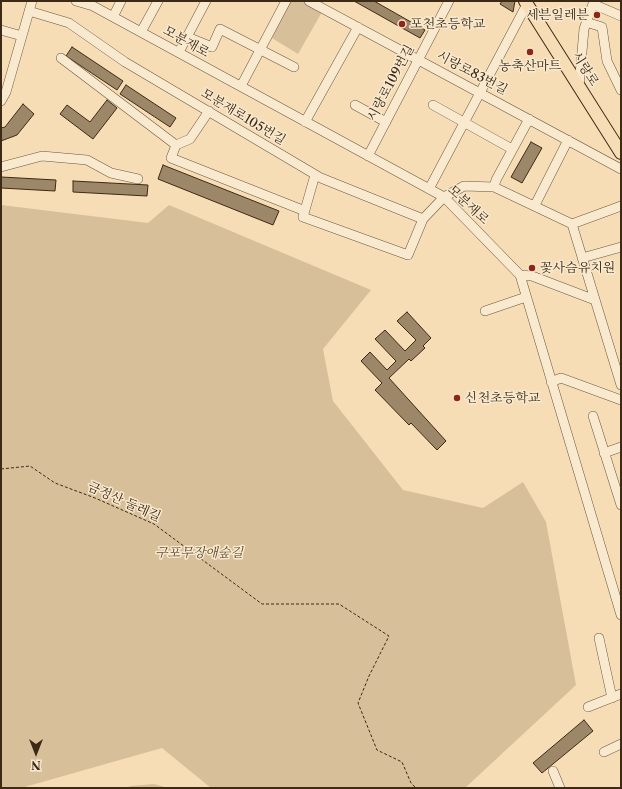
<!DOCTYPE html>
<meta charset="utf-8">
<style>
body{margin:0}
#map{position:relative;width:622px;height:789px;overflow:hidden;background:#f6ddb5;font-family:"Libre Caslon Text",serif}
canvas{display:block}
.frame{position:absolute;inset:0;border:2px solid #3d2a16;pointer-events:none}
.north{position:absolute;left:16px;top:733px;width:40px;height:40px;-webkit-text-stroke:3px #f9e9cf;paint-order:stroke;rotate:180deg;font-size:11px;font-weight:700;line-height:16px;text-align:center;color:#3d2a16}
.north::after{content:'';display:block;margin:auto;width:14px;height:18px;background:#3d2a16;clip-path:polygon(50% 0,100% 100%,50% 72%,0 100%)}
</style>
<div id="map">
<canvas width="622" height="789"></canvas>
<div class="frame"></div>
<div class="north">N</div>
</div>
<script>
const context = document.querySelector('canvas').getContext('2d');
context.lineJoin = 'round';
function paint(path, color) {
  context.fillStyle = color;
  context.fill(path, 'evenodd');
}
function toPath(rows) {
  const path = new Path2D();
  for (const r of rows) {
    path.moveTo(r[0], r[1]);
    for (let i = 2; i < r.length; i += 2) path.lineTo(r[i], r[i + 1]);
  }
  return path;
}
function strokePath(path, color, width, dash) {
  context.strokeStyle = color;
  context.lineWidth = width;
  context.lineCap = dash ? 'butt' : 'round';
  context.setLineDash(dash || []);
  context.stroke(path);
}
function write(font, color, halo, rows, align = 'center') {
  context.font = font + ' "Libre Caslon Text","Noto Serif KR",serif';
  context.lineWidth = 3;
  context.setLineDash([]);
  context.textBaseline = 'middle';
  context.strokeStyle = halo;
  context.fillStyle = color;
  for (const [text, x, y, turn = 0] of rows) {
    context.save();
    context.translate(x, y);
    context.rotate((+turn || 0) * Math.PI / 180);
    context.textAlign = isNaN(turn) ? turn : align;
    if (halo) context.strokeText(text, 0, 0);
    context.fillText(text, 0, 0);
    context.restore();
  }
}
const green = toPath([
 [290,1,302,1,322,12,298,54,272,38],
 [1,205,148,223,169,205,371,290,323,349,333,401,403,490,483,508,523,482,546,522,576,685,465,788,211,788,162,748,21,788,1,788],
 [154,784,168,788,124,788,131,786]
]);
const building = toPath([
 [354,1,374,1,425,30,420,38,354,1],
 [502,1,515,1,513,12,500,4,502,1],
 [72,47,123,81,117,90,66,56,72,47],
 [126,85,176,118,170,127,120,94,126,85],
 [107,100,117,108,93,139,60,114,67,105,90,122,107,100],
 [23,104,34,114,17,135,1,141,1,128,5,127,23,104],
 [531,142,542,148,522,183,511,177,531,142],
 [163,165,279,211,273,225,158,179,163,165],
 [1,177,56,180,55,191,1,188,1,177],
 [73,181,148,185,147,196,73,192,73,181],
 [407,312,431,338,423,346,425,348,411,361,409,359,389,378,446,441,437,450,411,423,409,425,375,390,382,383,361,361,370,352,387,370,396,361,375,339,385,330,405,351,416,340,397,321,407,312],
 [584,720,593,731,542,773,533,763,584,720]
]);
const path = toPath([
 [1,469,30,466,55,483,95,498,154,524,262,604,339,604,389,636,369,676,358,703,377,750,402,762,411,783,416,788]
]);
const minor = toPath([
 [76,1,93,6,444,197,520,275,621,615],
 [309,1,621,169],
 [593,4,621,16],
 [29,11,69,23,125,62,321,178,423,219,444,197,464,186,494,187,572,224,621,206],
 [113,17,121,1],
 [586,22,602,27,607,61,621,90],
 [1,30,22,36],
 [141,32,158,1],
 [187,37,212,47,220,29,294,67],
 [179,52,206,1],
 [61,58,176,145],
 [241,86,286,1],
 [579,86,584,29,594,1],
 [1,101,6,92,32,1],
 [355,105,386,122],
 [433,105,512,149],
 [209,111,190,139,176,145,171,158,305,211],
 [305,122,358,27],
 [368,156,449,1],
 [1,167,42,156,87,160,111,173,138,179],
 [315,175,303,217,408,255,423,219],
 [494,187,496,180,529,119],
 [429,189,527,4],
 [535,205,568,140],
 [572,224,621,385],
 [582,258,621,247],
 [520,275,532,276,595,300],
 [485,311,526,297],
 [551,382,561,378,621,400],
 [593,416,621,505],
 [604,453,621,447],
 [599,638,612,698],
 [588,707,621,694],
 [604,752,621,744],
 [553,771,560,788]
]);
const major = toPath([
 [525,1,621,153]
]);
const markers = [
 [597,15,4,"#8f2418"],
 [402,24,4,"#8f2418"],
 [530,52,4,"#8f2418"],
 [532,268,4,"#8f2418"],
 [457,398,4,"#8f2418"]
];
const poiNames = [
 ["세븐일레븐",589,15,"right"],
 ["포천초등학교",410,24],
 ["농축산마트",530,66,"center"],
 ["꽃사슴유치원",540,268],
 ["신천초등학교",465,398]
];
const streetNames = [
 ["모분재로",186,42,29],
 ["시랑로",585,69,58],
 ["시랑로83번길",472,73,28],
 ["시랑로109번길",391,83,-62],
 ["모분재로105번길",243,117,31],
 ["모분재로",468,205,43],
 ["금정산 둘레길",124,502,24]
];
const parkNames = [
 ["구포무장애숲길",199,553]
];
paint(green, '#d7bf9a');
paint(building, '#9d8769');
strokePath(building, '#3d2a16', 1);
strokePath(minor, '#6b573e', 10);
strokePath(major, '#3d2a16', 14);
strokePath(path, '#3d2a16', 1, [3, 2]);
strokePath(minor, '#f9e9cf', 9);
strokePath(major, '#f6ddb5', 12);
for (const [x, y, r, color] of markers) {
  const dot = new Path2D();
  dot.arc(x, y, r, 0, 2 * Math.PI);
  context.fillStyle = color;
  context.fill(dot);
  strokePath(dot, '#f9e9cf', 1.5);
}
write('13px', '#3d2a16', '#f9e9cf', poiNames, 'left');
write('13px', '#3d2a16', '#f9e9cf', streetNames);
write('italic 13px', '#5c4830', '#f9e9cf', parkNames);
</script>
